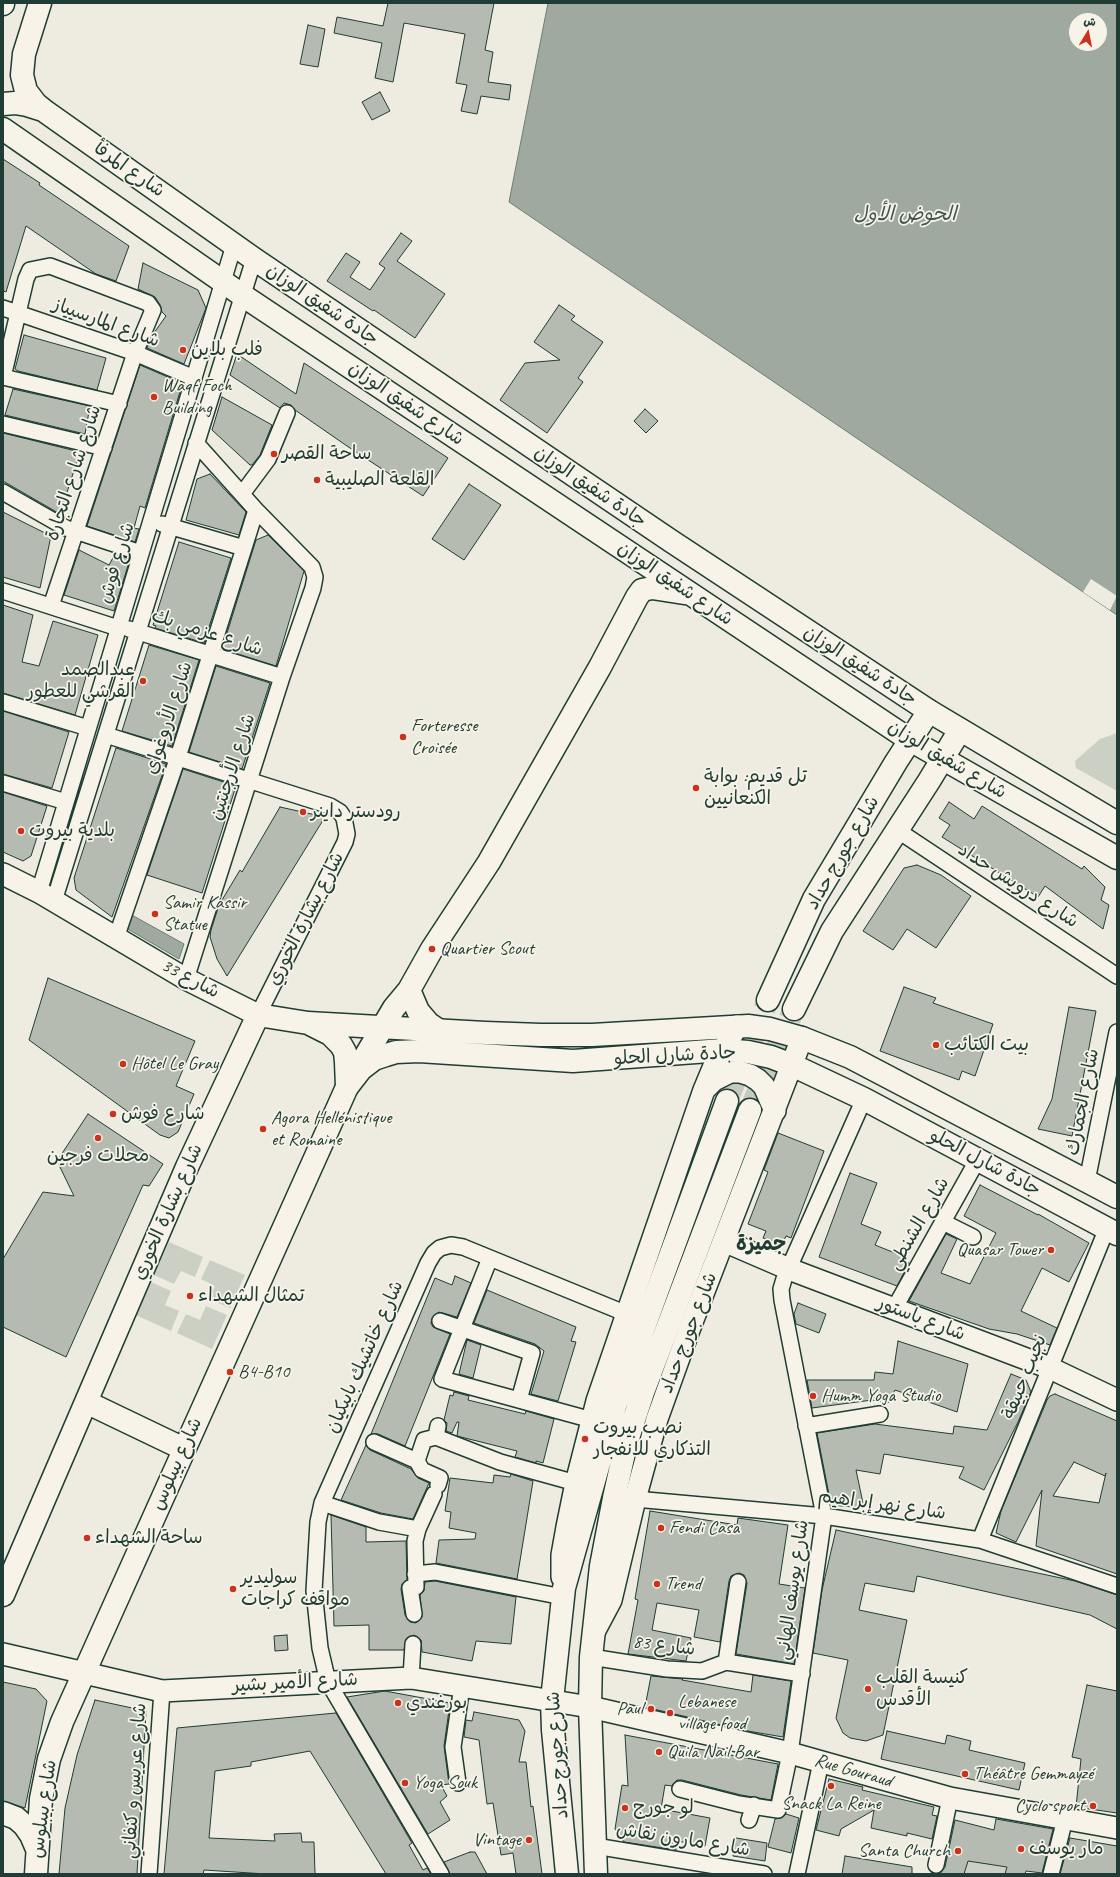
<!DOCTYPE html>
<meta charset="utf-8">
<style>
body{margin:0}
#map{position:relative;width:1120px;height:1877px;overflow:hidden;background:#eeece1;font-family:Caveat,"Playpen Sans Arabic",sans-serif}
canvas{display:block}
.frame{position:absolute;inset:0;border:4px solid #1f3d34;pointer-events:none}
.north{position:absolute;left:1068px;top:12px;width:40px;height:40px;box-sizing:border-box;background:#f7f3e8;border:1px solid #a1aaa0;border-radius:50%;rotate:10deg;font-size:11px;font-weight:700;line-height:16px;text-align:center;color:#1f3d34}
.north::after{content:'';display:block;margin:auto;width:14px;height:18px;background:#c8321e;clip-path:polygon(50% 0,100% 100%,50% 72%,0 100%)}
</style>
<div id="map">
<canvas width="1120" height="1877"></canvas>
<div class="frame"></div>
<div class="north">ش</div>
</div>
<script>
const context = document.querySelector('canvas').getContext('2d');
context.lineJoin = 'round';
function paint(path, color) {
  context.fillStyle = color;
  context.fill(path, 'evenodd');
}
function toPath(rows) {
  const path = new Path2D();
  for (const r of rows) {
    path.moveTo(r[0], r[1]);
    for (let i = 2; i < r.length; i += 2) path.lineTo(r[i], r[i + 1]);
  }
  return path;
}
function strokePath(path, color, width, dash) {
  context.strokeStyle = color;
  context.lineWidth = width;
  context.lineCap = dash ? 'butt' : 'round';
  context.setLineDash(dash || []);
  context.stroke(path);
}
function write(font, color, halo, rows, align = 'center') {
  context.font = font + ' Caveat,"Playpen Sans Arabic",sans-serif';
  context.lineWidth = 3.5;
  context.setLineDash([]);
  context.textBaseline = 'middle';
  context.strokeStyle = halo;
  context.fillStyle = color;
  for (const [text, x, y, turn = 0] of rows) {
    context.save();
    context.translate(x, y);
    context.rotate((+turn || 0) * Math.PI / 180);
    context.textAlign = isNaN(turn) ? turn : align;
    if (halo) context.strokeText(text, 0, 0);
    context.fillText(text, 0, 0);
    context.restore();
  }
}
const green = toPath([
 [1117,733,1117,791,1076,768,1075,761,1100,739],
 [169,1242,203,1257,195,1277,181,1271,174,1284,154,1275],
 [210,1260,245,1275,230,1308,209,1299,215,1286,201,1279],
 [151,1282,171,1291,165,1305,179,1311,171,1331,136,1315],
 [206,1306,227,1315,212,1349,177,1333,186,1314,200,1320],
 [975,1829,994,1833,989,1864,1007,1867,1005,1874,964,1874]
]);
const water = toPath([
 [548,3,1117,3,1117,615,509,202,548,3],
 [1076,20,1100,20,1100,44,1076,44,1076,20],
 [130,914,184,944,179,959,126,928,130,914]
]);
const pier = toPath([
 [1091,579,1117,596,1110,610,1083,592]
]);
const building = toPath([
 [388,3,494,3,485,50,493,52,488,82,511,85,509,100,481,96,477,114,461,111,467,85,456,83,465,34,404,23,393,82,375,78,382,43,334,33,337,17,383,26,388,3],
 [308,25,325,29,318,67,300,64,308,25],
 [380,92,390,111,372,120,362,102,380,92],
 [3,159,40,183,39,185,129,246,116,281,96,274,26,226,6,292,3,291,3,159],
 [401,233,412,241,397,261,445,294,415,338,374,310,373,311,327,281,346,253,360,262,350,277,370,290,385,268,379,264,401,233],
 [143,263,198,290,206,308,184,364,147,348,151,337,166,316,162,312,160,305,155,297,138,289,143,263],
 [559,305,575,316,571,320,603,342,578,378,583,382,547,433,500,400,525,363,560,360,534,342,559,305],
 [24,335,106,358,97,390,18,371,15,369,24,335],
 [237,354,296,394,304,363,448,458,423,496,347,446,295,410,291,405,284,403,280,408,230,375,237,354],
 [140,365,177,381,176,383,182,385,145,508,140,506,134,528,139,529,135,542,87,526,140,365],
 [13,389,90,406,85,434,5,415,13,389],
 [222,397,272,425,260,455,252,465,250,465,212,430,222,397],
 [645,409,658,421,646,433,634,421,645,409],
 [3,433,80,452,60,514,3,481,3,433],
 [210,474,246,512,239,535,186,520,197,479,210,474],
 [469,484,501,505,464,560,432,539,469,484],
 [3,512,51,536,40,588,3,577,3,512],
 [268,535,304,571,276,666,222,649,256,540,268,535],
 [179,542,231,558,204,643,155,628,156,626,153,625,179,542],
 [79,550,109,565,115,554,130,559,114,611,64,595,79,550],
 [3,605,33,615,22,662,39,666,53,621,98,635,75,715,3,693,3,605],
 [149,645,199,660,172,746,122,731,149,645],
 [216,666,270,683,242,769,189,752,216,666],
 [3,711,69,732,52,788,3,774,3,711],
 [116,748,166,764,112,917,76,890,74,878,116,748],
 [183,769,236,786,202,893,147,875,183,769],
 [3,792,47,806,31,856,23,861,3,852,3,792],
 [949,802,974,819,982,806,1082,869,1084,866,1105,887,1101,900,1109,905,1103,929,1045,886,1038,897,942,837,950,825,939,818,949,802],
 [280,807,325,817,227,976,217,959,210,937,211,930,219,905,240,870,242,872,280,807],
 [917,865,941,875,971,896,936,948,907,929,893,950,863,931,904,868,917,865],
 [48,978,195,1041,176,1086,194,1094,178,1132,169,1138,160,1135,29,1040,48,978],
 [904,987,936,998,933,1003,993,1024,975,1076,962,1071,959,1080,880,1051,904,987],
 [1069,1007,1096,1011,1072,1136,1038,1129,1052,1099,1069,1007],
 [88,1114,163,1164,149,1186,143,1185,66,1357,3,1327,3,1259,43,1192,74,1196,57,1161,88,1114],
 [778,1133,824,1151,791,1238,786,1236,782,1245,763,1238,766,1231,748,1224,768,1172,764,1170,778,1133],
 [850,1173,877,1183,861,1224,881,1232,875,1245,905,1257,903,1261,909,1263,897,1286,819,1257,850,1173],
 [980,1185,1038,1215,1038,1214,1089,1243,1069,1282,1042,1268,1021,1311,1057,1328,1050,1345,1017,1334,989,1329,909,1301,946,1234,957,1239,941,1273,970,1284,996,1233,964,1216,980,1185],
 [455,1276,471,1283,457,1317,439,1312,432,1318,431,1323,433,1327,450,1334,405,1446,378,1434,371,1434,435,1278,452,1285,455,1276],
 [487,1290,576,1327,571,1341,576,1342,558,1401,531,1394,544,1351,535,1344,474,1323,487,1290],
 [798,1303,826,1314,819,1333,796,1324,794,1314,798,1303],
 [467,1340,481,1345,473,1378,459,1374,467,1340],
 [898,1341,968,1364,957,1412,895,1390,888,1403,872,1400,812,1408,807,1380,874,1380,875,1372,893,1374,898,1341],
 [1011,1374,1026,1380,1031,1392,1018,1422,984,1490,959,1478,964,1467,884,1454,880,1474,856,1470,864,1508,831,1505,817,1433,875,1424,953,1434,954,1426,987,1430,1011,1374],
 [454,1392,469,1396,468,1400,525,1414,526,1411,554,1419,543,1463,536,1461,536,1463,515,1457,517,1451,457,1436,459,1422,457,1422,452,1433,446,1431,447,1423,444,1420,450,1395,453,1396,454,1392],
 [1055,1394,1117,1421,1117,1574,1036,1546,1042,1490,1016,1542,996,1533,1001,1511,1047,1400,1050,1396,1055,1394],
 [1074,1462,1105,1476,1106,1473,1099,1503,1053,1496,1074,1462],
 [366,1445,370,1450,411,1469,418,1478,429,1483,413,1519,381,1513,341,1500,366,1445],
 [511,1474,533,1481,517,1579,436,1563,439,1540,475,1539,476,1533,449,1528,451,1512,445,1511,450,1478,493,1483,494,1475,510,1477,511,1474],
 [650,1511,737,1525,738,1518,788,1525,779,1584,805,1588,794,1664,736,1654,747,1583,744,1575,739,1573,731,1576,729,1581,720,1642,694,1637,699,1610,657,1603,652,1630,691,1638,686,1661,628,1654,638,1600,635,1599,650,1511],
 [331,1515,366,1527,366,1542,406,1541,407,1580,402,1584,401,1589,405,1615,410,1622,416,1623,422,1617,420,1595,424,1591,425,1582,435,1581,516,1597,511,1644,476,1641,472,1661,422,1652,421,1640,414,1635,406,1639,404,1650,369,1650,369,1625,334,1626,331,1515],
 [836,1530,1075,1581,1117,1595,1117,1629,1090,1615,917,1576,914,1592,865,1583,859,1610,907,1620,883,1735,866,1741,850,1738,843,1733,836,1718,848,1660,813,1653,822,1590,836,1530],
 [287,1635,288,1650,275,1651,274,1636,287,1635],
 [753,1675,791,1681,783,1737,742,1730,645,1707,651,1676,683,1679,682,1680,751,1692,753,1675],
 [3,1682,36,1689,47,1701,25,1808,3,1801,3,1682],
 [1087,1685,1117,1691,1117,1813,1076,1807,1081,1759,1072,1757,1087,1685],
 [385,1691,450,1703,444,1746,449,1784,441,1785,447,1796,440,1802,450,1820,428,1834,347,1697,385,1691],
 [95,1700,146,1711,137,1874,59,1874,65,1808,77,1755,95,1700],
 [474,1712,519,1720,525,1731,519,1762,526,1762,531,1807,533,1806,542,1874,516,1874,513,1853,501,1855,493,1803,487,1804,479,1740,464,1737,466,1720,472,1721,474,1712],
 [336,1713,412,1843,409,1845,423,1870,427,1868,431,1874,386,1874,310,1751,251,1762,251,1766,215,1771,209,1838,275,1841,274,1834,301,1833,302,1842,314,1842,315,1874,266,1874,204,1870,203,1874,164,1874,177,1728,336,1713],
 [887,1731,945,1744,947,1735,971,1741,969,1750,1025,1763,1019,1790,881,1759,887,1731],
 [625,1735,778,1764,771,1800,741,1795,682,1780,677,1780,672,1786,665,1785,661,1809,710,1818,705,1846,677,1841,676,1850,624,1842,615,1829,622,1785,628,1786,625,1735],
 [829,1779,863,1787,862,1790,934,1807,932,1815,937,1816,932,1839,907,1833,907,1836,871,1828,874,1810,841,1829,839,1836,816,1830,829,1779],
 [786,1814,799,1818,791,1853,768,1847,775,1819,781,1818,786,1814],
 [996,1819,1053,1829,1042,1873,1026,1871,1025,1874,1005,1874,1007,1867,968,1861,964,1874,940,1874,945,1867,955,1820,994,1830,996,1819],
 [736,1838,767,1843,765,1861,733,1856,736,1838],
 [1070,1838,1117,1846,1117,1874,1060,1874,1070,1838],
 [470,1852,475,1852,487,1874,450,1874,444,1862,470,1852],
 [845,1856,912,1867,912,1874,842,1874,845,1856]
]);
const primaryTunnel = toPath([
 [727,1101,768,1000],
 [750,1110,794,1009]
]);
const street = toPath([
 [3,308,135,353,194,378],
 [3,377,26,279,30,270,50,266,148,303,153,310,135,353,51,606],
 [3,377,119,404],
 [3,424,104,448],
 [3,492,66,528,141,553],
 [242,494,268,459,287,413],
 [162,524,244,548],
 [3,591,118,628],
 [129,629,282,677],
 [3,702,88,728],
 [106,735,330,806,340,812,344,818,347,834,345,842,258,1015],
 [3,783,66,802],
 [897,830,1117,976],
 [39,892,234,245],
 [54,901,254,259],
 [116,938,178,757,256,510],
 [186,979,282,677,313,588,315,577,312,567,256,510,196,443],
 [1087,1181,1117,1032],
 [943,1222,973,1237],
 [490,1258,442,1379,592,1420],
 [894,1309,978,1159],
 [440,1321,532,1353,519,1400],
 [806,1426,880,1414],
 [436,1437,500,1462,576,1483],
 [374,1442,417,1461],
 [438,1485,440,1478,422,1470,417,1461,424,1440,436,1437,438,1426],
 [635,1499,824,1516,980,1540,1117,1586],
 [322,1503,379,1522,418,1529],
 [980,1540,1107,1228],
 [415,1574,435,1572,563,1597],
 [414,1614,410,1588,416,1587,415,1541,418,1529,434,1494],
 [591,1657,667,1669,702,1671,726,1662,802,1674],
 [726,1662,738,1582],
 [411,1678,413,1644],
 [458,1783,453,1747,462,1686],
 [680,1789,739,1804,778,1810,790,1753,824,1516,782,1300,781,1289,784,1279,864,1099],
 [749,1820,754,1805],
 [595,1846,764,1874],
 [936,1865,950,1798],
 [149,1874,162,1691],
 [441,1874,328,1682,320,1648,314,1591,318,1522,322,1503,428,1263,434,1253,440,1248,451,1245,463,1247,627,1314],
 [797,1874,821,1762],
 [1051,1874,1065,1819]
]);
const secondary = toPath([
 [3,874,39,892,186,979,258,1015],
 [704,1090,714,1080,730,1072,740,1072,750,1075,758,1080,764,1086,775,1111],
 [724,1241,789,1269,1050,1368,1117,1400],
 [562,1577,562,1555,567,1527,576,1483,597,1401,704,1090,714,1066,737,1026],
 [594,1632,611,1600,635,1499,657,1419,689,1330,802,1038],
 [3,1654,162,1691,411,1678,590,1707,790,1753,950,1798,1117,1828]
]);
const primary = toPath([
 [768,1000,814,899,896,762,929,711],
 [794,1009,832,931,929,781,960,730],
 [312,1025,330,1034,341,1045,345,1052,346,1062,347,1087],
 [86,1402,184,1449],
 [3,1595,187,1167,258,1015,308,1023,485,1033,541,1035,592,1035,748,1026,770,1029,802,1038],
 [3,1813,16,1818,24,1825,31,1835,37,1849],
 [36,1874,41,1799,49,1759,62,1722,347,1087,361,1069,374,1059,386,1055,396,1052,419,1051,573,1061,723,1050,748,1052,771,1057,792,1065],
 [567,1874,553,1730,552,1700,564,1588,615,1406,727,1101],
 [596,1874,590,1707,591,1657,601,1566,614,1498,626,1444,643,1392,750,1110]
]);
const highway = toPath([
 [40,3,24,54,22,75,26,91,36,104,46,112,254,259,671,541,929,711,1117,823],
 [3,4,3,3],
 [3,104,15,103,27,105,43,110],
 [3,129,242,295,910,740,1117,858],
 [409,990,418,1011,429,1024,438,1030],
 [802,1038,850,1057,1117,1197],
 [792,1065,864,1099,1117,1234],
 [347,1087,394,1008,409,990,432,949,489,862,600,667,637,597,642,590,652,588,684,593]
]);
const markers = [
 [183,350,4,"#c8321e"],
 [154,397,4,"#c8321e"],
 [274,454,4,"#c8321e"],
 [317,480,4,"#c8321e"],
 [143,681,4,"#c8321e"],
 [403,737,4,"#c8321e"],
 [696,788,4,"#c8321e"],
 [303,812,4,"#c8321e"],
 [21,831,4,"#c8321e"],
 [155,914,4,"#c8321e"],
 [432,949,4,"#c8321e"],
 [936,1045,4,"#c8321e"],
 [123,1064,4,"#c8321e"],
 [113,1114,4,"#c8321e"],
 [263,1129,4,"#c8321e"],
 [98,1138,4,"#c8321e"],
 [1051,1250,4,"#c8321e"],
 [190,1296,4,"#c8321e"],
 [230,1372,4,"#c8321e"],
 [813,1396,4,"#c8321e"],
 [585,1439,4,"#c8321e"],
 [661,1528,4,"#c8321e"],
 [87,1538,4,"#c8321e"],
 [657,1584,4,"#c8321e"],
 [233,1589,4,"#c8321e"],
 [868,1689,4,"#c8321e"],
 [398,1703,4,"#c8321e"],
 [651,1709,4,"#c8321e"],
 [670,1713,4,"#c8321e"],
 [659,1752,4,"#c8321e"],
 [965,1774,4,"#c8321e"],
 [405,1783,4,"#c8321e"],
 [831,1786,4,"#c8321e"],
 [1093,1806,4,"#c8321e"],
 [625,1808,4,"#c8321e"],
 [529,1840,4,"#c8321e"],
 [1021,1849,4,"#c8321e"],
 [958,1851,4,"#c8321e"]
];
const streetNames = [
 ["شارع المرفأ",129,170,35],
 ["جادة شفيق الوزان",322,305,34],
 ["شارع المارسيياز",106,323,20],
 ["شارع شفيق الوزان",406,404,34],
 ["شارع شارع التجارة",74,473,-72],
 ["جادة شفيق الوزان",590,487,34],
 ["شارع فوش",117,563,-73],
 ["شارع شفيق الوزان",675,584,34],
 ["شارع عزمي بك",207,633,18],
 ["جادة شفيق الوزان",860,666,33],
 ["شارع الأروغواي",169,718,-72],
 ["شارع شفيق الوزان",947,760,31],
 ["شارع الأرجنتين",233,767,-72],
 ["شارع جورج حداد",843,853,-60],
 ["شارع درويش حداد",1018,886,33],
 ["شارع بشارة الخوري",306,919,-63],
 ["شارع 33",190,979,28],
 ["جادة شارل الحلو",675,1056,-3],
 ["شارع الجمارك",1083,1102,-79],
 ["جادة شارل الحلو",985,1163,28],
 ["شارع بشارة الخوري",168,1212,-66],
 ["شارع الشنطي",919,1224,-60],
 ["شارع باستور",921,1319,21],
 ["شارع جورج حداد",689,1333,-69],
 ["شارع خاتشيك بابيكيان",365,1357,-66],
 ["نجيب حبيقة",1025,1377,-68],
 ["شارع بيبلوس",177,1464,-66],
 ["شارع نهر إبراهيم",882,1505,8],
 ["شارع يوسف الهاني",793,1590,-82],
 ["شارع 83",664,1646,7],
 ["شارع الأمير بشير",295,1683,-3],
 ["شارع جورج حداد",558,1755,-94],
 ["Rue Gouraud",853,1771,16],
 ["شارع عريس و كنفاني",135,1781,-86],
 ["شارع بيبلوس",44,1809,-82],
 ["شارع مارون نقاش",683,1840,9]
];
const poiNames = [
 ["فلب بلاين",191,350],
 ["Waqf Foch",162,386],
 ["Building",162,408],
 ["ساحة القصر",282,454],
 ["القلعة الصليبية",325,480],
 ["عبدالصمد",135,670,"right"],
 ["القرشي للعطور",135,692,"right"],
 ["Forteresse",411,726],
 ["Croisée",411,748],
 ["تل قديم: بوابة",704,777],
 ["الكنعانيين",704,799],
 ["رودستر داينر",311,812],
 ["بلدية بيروت",29,831],
 ["Samir Kassir",163,903],
 ["Statue",163,925],
 ["Quartier Scout",440,949],
 ["بيت الكتائب",944,1045],
 ["Hôtel Le Gray",131,1064],
 ["شارع فوش",121,1114],
 ["Agora Hellénistique",271,1118],
 ["et Romaine",271,1140],
 ["محلات فرجين",98,1156,"center"],
 ["Quasar Tower",1043,1250,"right"],
 ["تمثال الشهداء",198,1296],
 ["B4-B10",238,1372],
 ["Humm Yoga Studio",821,1396],
 ["نصب بيروت",593,1428],
 ["التذكاري للانفجار",593,1450],
 ["Fendi Casa",669,1528],
 ["ساحة الشهداء",95,1538],
 ["سوليدير",241,1578],
 ["مواقف كراجات",241,1600],
 ["Trend",665,1584],
 ["كنيسة القلب",876,1678],
 ["الأقدس",876,1700],
 ["Lebanese",678,1702],
 ["village food",678,1724],
 ["بورغندي",406,1703],
 ["Paul",643,1709,"right"],
 ["Quila Nail Bar",667,1752],
 ["Théâtre Gemmayzé",973,1774],
 ["Yoga Souk",413,1783],
 ["Snack La Reine",831,1804,"center"],
 ["Cyclo sport",1085,1806,"right"],
 ["لو جورج",633,1808],
 ["Vintage",521,1840,"right"],
 ["مار يوسف",1029,1849],
 ["Santa Church",950,1851,"right"]
];
const waterNames = [
 ["الحوض الأول",905,215]
];
const neighbourhoodNames = [
 ["جميزة",761,1245]
];
paint(green, '#cccfc4');
paint(water, '#9fa99f');
strokePath(water, '#6c7e74', 1);
paint(pier, '#eeece1');
paint(building, '#b5bbb0');
strokePath(building, '#1f3d34', 1);
strokePath(primaryTunnel, '#c5c9be', 22, [22, 11]);
strokePath(street, '#1f3d34', 18);
strokePath(secondary, '#1f3d34', 24);
strokePath(primary, '#1f3d34', 25);
strokePath(highway, '#1f3d34', 25);
strokePath(street, '#f7f3e8', 15);
strokePath(secondary, '#f7f3e8', 21);
strokePath(primary, '#f7f3e8', 22);
strokePath(highway, '#f7f3e8', 22);
for (const [x, y, r, color] of markers) {
  const dot = new Path2D();
  dot.arc(x, y, r, 0, 2 * Math.PI);
  context.fillStyle = color;
  context.fill(dot);
  strokePath(dot, '#f7f3e8', 1.5);
}
write('19px', '#1f3d34', '#f7f3e8', streetNames);
write('19px', '#1f3d34', '#f7f3e8', poiNames, 'left');
write('italic 20px', '#3f584f', '#f7f3e8', waterNames);
write('bold 20px', '#1f3d34', '#f7f3e8', neighbourhoodNames);
</script>
